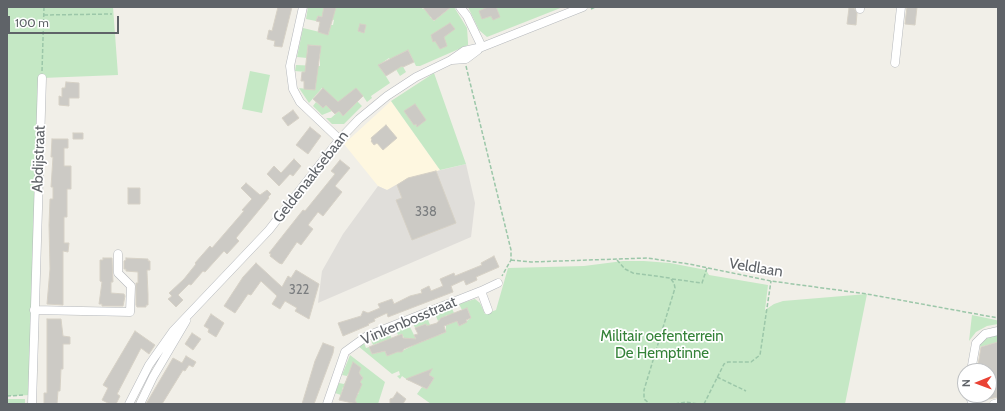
<!DOCTYPE html>
<style>
body{margin:0}
#map{position:relative;width:1005px;height:411px;overflow:hidden;background:#f1efe8;font-family:Cabin,sans-serif}
canvas{display:block}
.frame{position:absolute;inset:0;border:8px solid #5f6368;pointer-events:none}
.north{position:absolute;left:957px;top:363px;width:40px;height:40px;box-sizing:border-box;background:#fff;border:1px solid #bfc1c3;border-radius:50%;rotate:269deg;font-size:11px;font-weight:700;line-height:16px;text-align:center;color:#5f6368}
.north::after{content:'';display:block;margin:auto;width:14px;height:18px;background:#ea4335;clip-path:polygon(50% 0,100% 100%,50% 72%,0 100%)}
.scale{position:absolute;left:8px;top:16px;width:111px;height:18px;box-sizing:border-box;border:2px solid #5f6368;border-top:0;padding-left:5px;font-size:12px;line-height:14px;white-space:nowrap;color:#5f6368;-webkit-text-stroke:3px #fff;paint-order:stroke}
</style>
<div id="map">
<canvas width="1005" height="411"></canvas>
<div class="frame"></div>
<div class="north">N</div>
<div class="scale">100 m</div>
</div>
<script>
const context = document.querySelector('canvas').getContext('2d');
context.lineJoin = 'round';
function paint(path, color) {
  context.fillStyle = color;
  context.fill(path, 'evenodd');
}
function toPath(rows) {
  const path = new Path2D();
  for (const r of rows) {
    path.moveTo(r[0], r[1]);
    for (let i = 2; i < r.length; i += 2) path.lineTo(r[i], r[i + 1]);
  }
  return path;
}
function strokePath(path, color, width, dash) {
  context.strokeStyle = color;
  context.lineWidth = width;
  context.lineCap = dash ? 'butt' : 'round';
  context.setLineDash(dash || []);
  context.stroke(path);
}
function write(font, color, halo, rows, align = 'center') {
  context.font = font + ' Cabin,sans-serif';
  context.lineWidth = 3.5;
  context.setLineDash([]);
  context.textBaseline = 'middle';
  context.strokeStyle = halo;
  context.fillStyle = color;
  for (const [text, x, y, turn = 0] of rows) {
    context.save();
    context.translate(x, y);
    context.rotate((+turn || 0) * Math.PI / 180);
    context.textAlign = isNaN(turn) ? turn : align;
    if (halo) context.strokeText(text, 0, 0);
    context.fillText(text, 0, 0);
    context.restore();
  }
}
const commercial = toPath([
 [391,101,440,170,387,190,378,186,344,144]
]);
const industrial = toPath([
 [466,164,475,203,471,237,318,303,322,271,343,234,378,186,387,190,408,178]
]);
const green = toPath([
 [7,7,113,7,118,75,42,78,32,395,7,396],
 [308,7,421,7,423,9,426,7,433,14,430,17,434,21,451,7,454,7,467,28,468,42,468,45,420,66,416,66,408,50,397,56,406,72,400,76,389,58,379,65,390,83,371,96,372,98,367,102,363,96,357,101,362,106,344,124,332,124,326,118,331,118,339,111,343,116,351,108,343,99,331,109,332,111,322,115,313,106,316,102,323,108,330,100,325,91,322,88,309,103,299,88,315,90,316,73,295,71,296,65,320,66,320,46,308,45,307,58,297,57,303,28,328,34,331,25,333,25,334,20,318,16,316,21,306,19],
 [468,7,563,7,487,37,479,30],
 [250,71,270,75,262,113,242,109],
 [434,73,466,164,440,170,391,101],
 [623,261,644,261,670,263,706,270,709,275,768,285,765,310,774,304,783,301,867,294,845,404,431,404,417,394,422,387,427,389,434,378,429,375,430,373,410,378,409,381,402,376,400,379,397,376,400,375,399,371,392,374,358,346,364,343,366,348,369,347,372,354,385,351,387,356,391,354,378,343,373,345,371,340,389,332,395,346,400,352,412,346,408,339,404,338,402,334,398,335,396,330,409,325,418,343,432,337,426,324,415,328,413,323,427,317,430,325,434,324,439,335,446,332,446,325,450,323,447,315,438,321,435,314,452,308,459,326,471,318,467,308,462,310,459,304,475,299,480,303,485,314,496,310,508,268,584,266],
 [972,315,996,320,998,321,998,324,987,326,976,332,969,341],
 [998,335,998,342,976,348,986,338],
 [350,355,385,382,378,404,355,404,355,396,359,393,343,387,341,395,335,393,339,383,344,384,346,381,357,385,363,378,359,373,361,368,348,374,347,376,342,375],
 [7,399,25,399,25,404,7,404]
]);
const building = toPath([
 [278,7,292,7,282,47,274,46,275,41,267,39,269,30,272,31,278,7],
 [324,7,336,7,328,35,318,32,320,22,316,21,318,16,322,17,324,7],
 [423,7,451,7,435,20,433,20,423,7],
 [488,7,496,7,500,17,493,20,491,16,482,19,479,11,488,7],
 [907,7,917,7,915,25,905,24,907,7],
 [849,8,854,8,857,13,856,25,847,24,849,8],
 [450,23,455,29,444,37,447,46,440,49,435,41,433,42,431,35,450,23],
 [360,24,366,25,364,33,358,31,360,24],
 [308,45,321,46,315,90,304,89,304,81,301,81,302,72,305,72,308,45],
 [408,50,414,62,403,67,402,66,386,76,378,65,408,50],
 [66,82,79,83,79,98,69,98,69,106,59,105,59,96,62,97,62,88,65,88,66,82],
 [323,88,338,102,356,88,363,96,343,116,339,111,335,114,326,105,323,108,313,99,323,88],
 [415,104,426,120,417,127,416,124,414,125,404,111,415,104],
 [293,110,299,118,288,126,282,118,293,110],
 [386,125,397,138,383,150,377,143,374,145,371,141,372,140,371,138,386,125],
 [310,127,321,136,308,154,296,145,310,127],
 [73,133,83,133,83,139,73,139,73,133],
 [52,139,68,139,68,148,64,148,64,166,71,166,71,189,67,189,67,217,64,217,64,243,69,243,68,252,63,251,63,305,47,304,50,269,49,225,50,199,53,199,53,187,51,187,53,157,51,157,52,139],
 [294,159,301,166,293,176,290,174,279,186,267,174,274,166,281,173,294,159],
 [340,160,350,168,335,186,342,192,323,216,318,212,308,225,313,229,301,245,297,242,282,264,279,263,270,256,271,254,269,253,303,210,305,211,335,174,331,171,340,160],
 [436,171,456,223,412,240,396,200,402,198,397,185,408,178,436,171],
 [246,183,260,195,267,190,271,194,268,197,269,198,236,238,239,241,227,254,224,251,205,272,203,271,191,285,189,284,178,295,183,300,176,307,168,299,172,296,169,293,184,279,196,264,195,263,210,246,212,248,244,211,242,210,252,199,241,188,246,183],
 [128,188,140,188,140,204,128,204,128,188],
 [494,256,499,267,476,277,477,280,466,285,464,280,451,286,453,292,388,317,387,313,374,319,375,321,368,324,369,325,343,336,338,323,361,316,363,311,368,313,380,308,378,304,392,299,394,304,410,296,422,293,421,290,429,286,431,291,443,286,440,279,454,273,455,276,482,265,481,263,494,256],
 [103,258,112,258,113,282,111,282,111,293,124,294,125,296,123,306,102,306,102,304,99,304,102,282,100,281,100,260,103,260,103,258],
 [126,258,148,259,148,261,150,261,150,270,147,270,147,272,148,294,148,305,146,305,146,307,137,307,136,305,136,283,138,283,138,272,126,271,126,269,124,269,124,261,126,260,126,258],
 [256,263,282,287,288,276,291,278,296,270,319,284,309,319,295,311,297,308,285,301,280,309,272,304,277,296,261,281,251,295,248,294,235,313,224,306,243,277,256,263],
 [467,308,471,318,466,320,467,322,459,326,457,321,444,326,446,332,404,349,402,352,397,352,387,356,385,351,372,354,369,347,402,334,403,338,416,339,414,335,418,334,415,328,426,324,427,326,437,323,441,318,467,308],
 [211,314,224,323,216,337,208,332,209,329,204,326,211,314],
 [47,319,61,319,63,336,70,337,70,344,63,344,63,369,61,369,60,391,58,391,57,404,44,404,44,393,47,393,47,319],
 [135,331,155,345,149,354,141,348,117,394,120,396,116,404,110,404,102,400,108,388,103,385,135,331],
 [192,333,201,339,193,350,185,344,192,333],
 [998,342,998,397,989,399,989,371,977,371,981,347,998,342],
 [323,343,334,347,333,353,314,404,302,404,315,361,323,343],
 [186,356,196,362,193,367,189,365,185,371,183,370,162,404,146,404,173,358,182,363,186,356],
 [353,362,361,368,359,373,363,378,360,382,362,384,355,400,357,404,339,400,353,362],
 [432,369,429,375,434,378,427,389,406,379,432,369],
 [397,392,406,399,404,402,403,404,390,404,390,399,393,398,397,392]
]);
const path = toPath([
 [591,9,595,7],
 [44,15,112,14],
 [466,66,511,250,511,260,502,276],
 [42,71,44,7],
 [511,260,531,262,647,258,689,264,771,281,867,294,998,318],
 [617,260,625,269,633,273,670,278,674,283,675,288,644,390,644,399,650,404],
 [672,279,702,283,707,268],
 [717,377,746,391],
 [7,396,25,395],
 [675,404,686,402,698,404],
 [704,404,724,364,728,362,751,362,760,355,771,281]
]);
const minor = toPath([
 [303,7,290,66,293,89,300,102,339,139],
 [460,7,467,16,482,47],
 [860,9,860,7],
 [452,60,466,59,478,50],
 [895,63,901,7],
 [481,291,498,283],
 [34,310,130,312,131,286,118,273,118,254],
 [971,371,976,343,985,334,998,331],
 [969,395,973,404],
 [32,404,42,78],
 [129,404,149,365,173,331,269,230,339,140,359,119,387,96,416,77,451,60,464,51,482,47,583,7],
 [140,404,153,377,186,321],
 [327,404,345,352,367,336,481,291,488,310],
 [994,404,998,403]
]);
const numberNames = [
 ["338",426,212],
 ["322",299,290]
];
const streetNames = [
 ["Abdijstraat",39,159,-88],
 ["Geldenaaksebaan",311,177,-52],
 ["Veldlaan",756,268,9],
 ["Vinkenbosstraat",409,321,-23]
];
const parkNames = [
 ["Militair oefenterrein",662,337],
 ["De Hemptinne",662,354]
];
paint(commercial, '#fef7e0');
paint(industrial, '#e0deda');
paint(green, '#c5e8c5');
paint(building, '#cccac5');
strokePath(building, '#d6d1c6', 1);
strokePath(minor, '#b5b8bc', 9);
strokePath(path, '#9cc7a9', 1.5, [4, 2]);
strokePath(minor, '#fff', 8);
write('13px', '#7a7d7f', null, numberNames);
write('15px', '#5f6368', '#fff', streetNames);
write('15px', '#348238', '#fff', parkNames);
</script>
